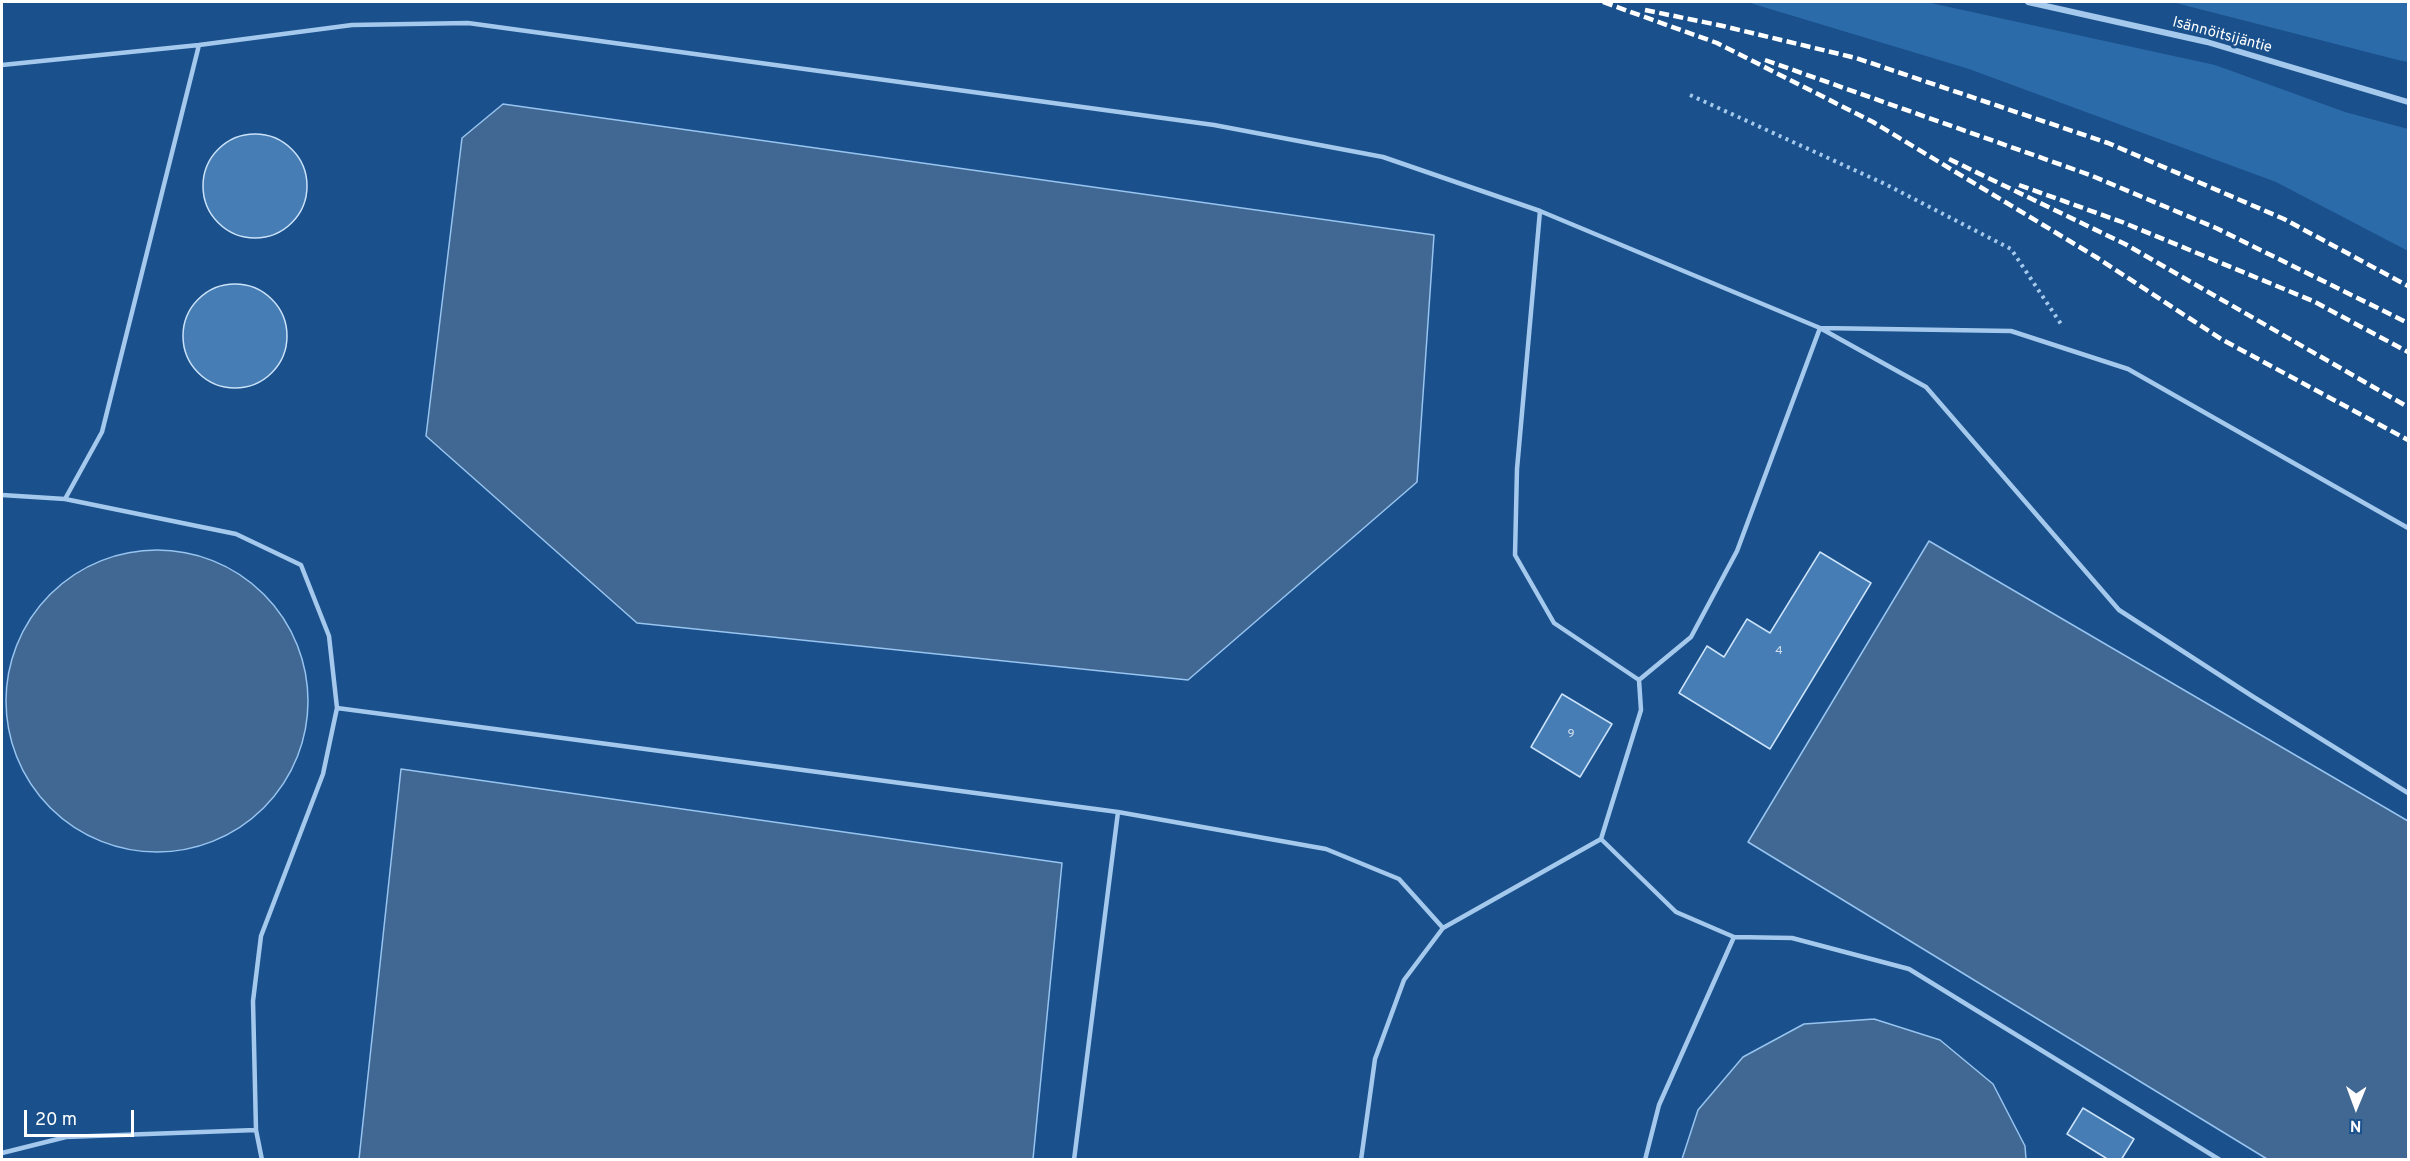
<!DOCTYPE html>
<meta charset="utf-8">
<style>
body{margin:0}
#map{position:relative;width:2410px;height:1161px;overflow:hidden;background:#1a508b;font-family:Overpass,sans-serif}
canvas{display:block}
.frame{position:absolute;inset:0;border:3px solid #fff;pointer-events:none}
.north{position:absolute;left:2326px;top:1077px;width:60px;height:60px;-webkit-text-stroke:4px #1a508b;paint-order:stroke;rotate:181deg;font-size:16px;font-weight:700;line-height:24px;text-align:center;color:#fff}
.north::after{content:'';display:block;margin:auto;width:21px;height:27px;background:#fff;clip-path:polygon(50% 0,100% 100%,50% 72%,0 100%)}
.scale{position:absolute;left:24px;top:1110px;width:110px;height:27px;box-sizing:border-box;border:3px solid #fff;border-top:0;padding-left:8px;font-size:18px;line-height:21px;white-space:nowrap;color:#fff;-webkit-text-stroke:4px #1a508b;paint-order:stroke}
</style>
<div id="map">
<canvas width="2410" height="1161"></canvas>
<div class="frame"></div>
<div class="north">N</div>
<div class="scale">20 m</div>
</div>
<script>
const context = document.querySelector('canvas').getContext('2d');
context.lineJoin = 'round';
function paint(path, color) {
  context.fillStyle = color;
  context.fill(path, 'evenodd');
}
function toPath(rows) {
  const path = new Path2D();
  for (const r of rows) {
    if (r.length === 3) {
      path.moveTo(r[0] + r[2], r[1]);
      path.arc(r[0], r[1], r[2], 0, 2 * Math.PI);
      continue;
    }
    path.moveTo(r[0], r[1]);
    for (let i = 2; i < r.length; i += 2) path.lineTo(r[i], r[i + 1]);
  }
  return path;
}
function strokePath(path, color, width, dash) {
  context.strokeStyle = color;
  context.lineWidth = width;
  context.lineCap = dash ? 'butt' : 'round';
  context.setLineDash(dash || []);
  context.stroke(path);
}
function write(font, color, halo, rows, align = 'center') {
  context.font = font + ' Overpass,sans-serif';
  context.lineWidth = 6;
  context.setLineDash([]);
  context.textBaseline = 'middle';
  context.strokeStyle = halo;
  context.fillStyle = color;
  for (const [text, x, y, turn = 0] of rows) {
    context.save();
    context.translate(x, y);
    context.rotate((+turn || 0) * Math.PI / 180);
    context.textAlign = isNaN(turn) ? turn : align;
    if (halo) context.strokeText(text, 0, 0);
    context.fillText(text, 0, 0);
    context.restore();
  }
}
const green = toPath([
 [1747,2,1926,2,2215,65,2345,112,2408,129,2408,251,2276,182,1969,69],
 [2172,2,2408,2,2408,62,2398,60]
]);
const water = toPath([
 [503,104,1434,235,1417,482,1188,680,637,623,426,436,462,138,503,104],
 [1929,541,2408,821,2408,1159,2267,1159,1748,842,1929,541],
 [157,701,151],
 [401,769,1062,863,1033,1159,359,1159,401,769],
 [1874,1019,1940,1040,1993,1084,2025,1146,2026,1159,1682,1159,1698,1110,1743,1057,1804,1024,1874,1019]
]);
const building = toPath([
 [255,186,52],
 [235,336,52],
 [1820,552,1871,583,1770,749,1679,693,1707,646,1724,657,1747,619,1770,633,1820,552],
 [1562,694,1612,724,1580,777,1531,747,1562,694],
 [2083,1108,2134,1139,2121,1160,2109,1160,2067,1134,2083,1108]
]);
const path = toPath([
 [1690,95,1885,184,2011,249,2061,324]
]);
const lane = toPath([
 [199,45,102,432,65,499,236,534,301,565,329,636,337,708,323,774,261,936,253,1001,256,1130,262,1160],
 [2,65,199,45,352,25,468,23,1214,125,1383,157,1540,211,1820,328,1926,387,2119,610,2252,696,2408,793],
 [1540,211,1517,469,1515,555,1554,623,1639,680,1641,710,1601,839],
 [2,495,65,499],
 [1639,680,1691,637,1737,551,1820,328,2011,331,2128,369,2408,528],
 [337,708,1118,812,1074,1160],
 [1118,812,1326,849,1399,879,1443,928,1601,839,1676,912,1734,937,1792,938,1909,969,2220,1160],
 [2,1153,66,1137,256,1130],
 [1361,1160,1375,1059,1404,980,1443,928],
 [1645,1160,1659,1105,1734,937]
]);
const street = toPath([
 [2028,2,2207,42,2408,102]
]);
const rail = toPath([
 [1603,2,1717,43,1873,122,2096,257,2221,339,2408,440],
 [1645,10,1723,26,1856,58,2108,143,2284,219,2408,286],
 [1765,60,2090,175,2216,228,2408,323],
 [1949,159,2125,244,2408,407],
 [2019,185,2122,222,2313,301,2408,352]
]);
const numberNames = [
 ["4",1779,652],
 ["9",1571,735]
];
const streetNames = [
 ["Isännöitsijäntie",2222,36,15]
];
paint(green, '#2c6ba9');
paint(water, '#416893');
strokePath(water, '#97c4f0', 1.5);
paint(building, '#467db5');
strokePath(building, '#cae2fa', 1.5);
strokePath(path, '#a4c9ed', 4, [3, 4.5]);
strokePath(lane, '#a4c9ed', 4.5);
strokePath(street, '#a4c9ed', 6);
strokePath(rail, '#fff', 4.5, [10, 4.5]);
write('12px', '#d1deec', null, numberNames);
write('15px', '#fff', '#1a508b', streetNames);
</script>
